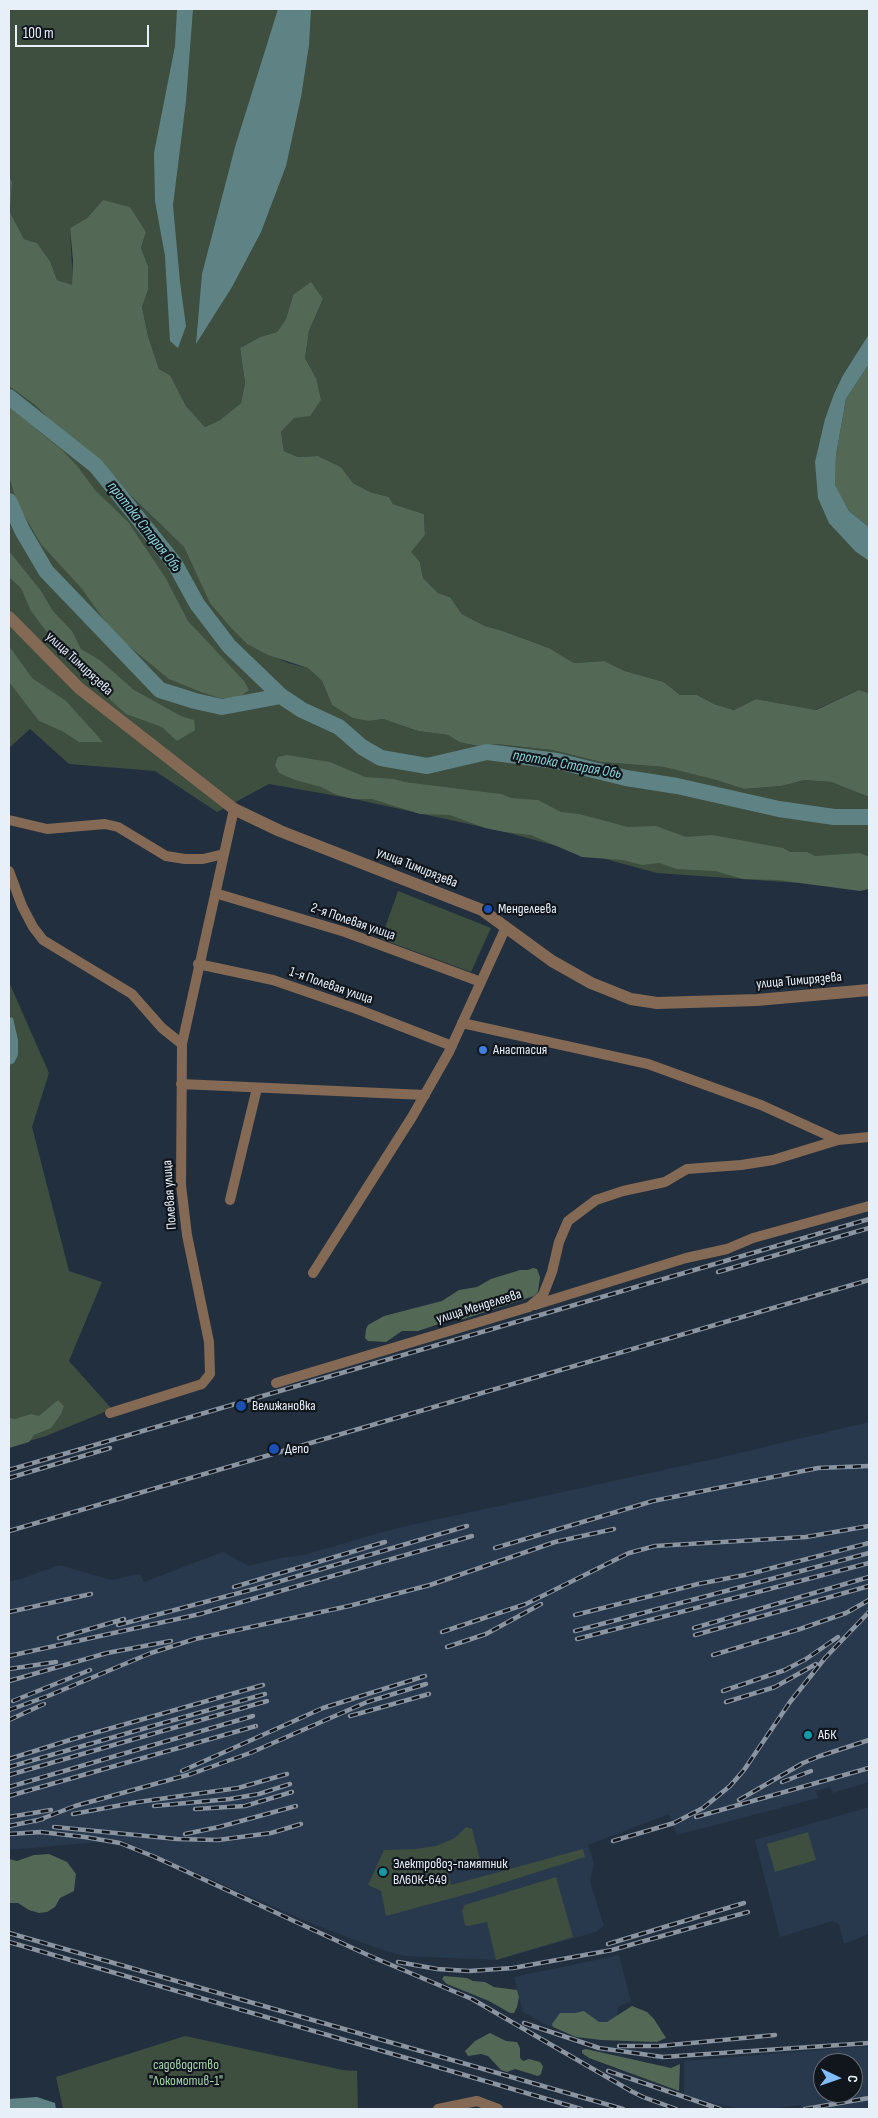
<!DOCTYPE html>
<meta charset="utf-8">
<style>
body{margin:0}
#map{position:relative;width:878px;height:2118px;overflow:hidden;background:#222f3e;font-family:"Sofia Sans Condensed",sans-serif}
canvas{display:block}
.frame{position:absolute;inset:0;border:10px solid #e7eff9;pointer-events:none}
.north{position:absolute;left:813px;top:2053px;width:50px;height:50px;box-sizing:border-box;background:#11161d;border:1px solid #676d75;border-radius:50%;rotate:93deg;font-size:14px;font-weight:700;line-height:20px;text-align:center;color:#e7eff9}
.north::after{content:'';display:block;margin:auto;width:18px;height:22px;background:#80bdfa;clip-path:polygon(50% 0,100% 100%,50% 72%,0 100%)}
.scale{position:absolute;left:15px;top:25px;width:134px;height:22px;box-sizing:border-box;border:2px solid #e7eff9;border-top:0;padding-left:6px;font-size:15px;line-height:18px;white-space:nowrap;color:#e7eff9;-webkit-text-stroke:4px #11161d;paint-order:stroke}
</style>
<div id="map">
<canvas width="878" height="2118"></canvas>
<div class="frame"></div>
<div class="north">С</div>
<div class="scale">100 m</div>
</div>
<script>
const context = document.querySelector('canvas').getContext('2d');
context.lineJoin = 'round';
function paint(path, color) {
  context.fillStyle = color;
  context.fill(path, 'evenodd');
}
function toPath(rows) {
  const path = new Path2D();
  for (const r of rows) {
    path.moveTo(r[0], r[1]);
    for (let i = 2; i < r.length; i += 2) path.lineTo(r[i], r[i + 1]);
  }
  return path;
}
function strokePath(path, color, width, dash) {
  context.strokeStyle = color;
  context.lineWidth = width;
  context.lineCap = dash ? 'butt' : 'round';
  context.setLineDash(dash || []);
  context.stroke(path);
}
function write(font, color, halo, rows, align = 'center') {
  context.font = font + ' "Sofia Sans Condensed",sans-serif';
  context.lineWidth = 4.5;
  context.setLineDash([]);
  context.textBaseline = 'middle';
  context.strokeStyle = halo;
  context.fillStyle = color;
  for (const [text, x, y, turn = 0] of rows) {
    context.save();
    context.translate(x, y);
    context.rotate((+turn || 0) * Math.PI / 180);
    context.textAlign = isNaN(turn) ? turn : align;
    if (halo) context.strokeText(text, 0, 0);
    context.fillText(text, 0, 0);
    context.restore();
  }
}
const built = toPath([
 [869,1422,869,1782,833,1793,830,1787,816,1791,818,1798,677,1835,669,1814,588,1845,594,1863,590,1882,604,1926,596,1932,496,1960,404,1956,382,1950,310,1923,122,1840,9,1850,9,1581,18,1580,59,1565,112,1580,140,1574,144,1582,223,1552,249,1566,280,1558,304,1555,393,1529,714,1459],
 [869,1807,869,1934,844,1944,839,1924,832,1921,780,1937,755,1840],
 [619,1955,631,2001,618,2007,617,2021,550,2027,523,2012,514,1977],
 [869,2046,869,2109,801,2109,801,2105,767,2109,743,2109,711,2103,684,2095,684,2061],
 [823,2063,853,2063,853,2093,823,2093]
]);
const green = toPath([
 [9,9,869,9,869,334,843,375,825,419,856,552,869,561,869,693,859,690,815,710,756,699,734,710,714,704,697,695,680,695,664,682,625,671,604,661,574,663,549,648,500,630,485,626,462,614,450,597,438,593,423,578,420,562,410,552,425,535,424,514,393,504,389,497,370,492,353,483,341,467,318,456,298,457,284,451,281,432,294,417,316,378,305,358,309,331,323,299,293,295,286,319,277,332,260,337,240,348,245,383,241,403,220,420,205,427,186,406,170,375,159,369,148,336,142,307,148,290,148,266,141,248,146,232,103,200,87,218,70,228,73,286,57,280,50,261,37,243,24,239,10,212,12,182,9,175],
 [9,386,35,405,56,426,98,459,125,490,184,547,210,602,231,628,247,644,288,663,308,668,322,681,332,705,370,721,383,719,418,731,448,735,459,742,478,746,496,744,552,750,601,762,664,767,716,780,744,789,782,786,804,780,831,782,869,797,869,884,841,886,657,873,505,832,354,799,269,784,217,812,155,771,69,764,30,729,9,748],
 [398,891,491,928,471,972,381,939],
 [9,982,49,1073,32,1127,69,1271,102,1282,69,1361,112,1409,46,1436,9,1447],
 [466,1827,472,1829,482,1867,476,1868,473,1862,447,1870,451,1885,583,1849,585,1857,471,1893,386,1916,381,1891,368,1885,384,1850,416,1849,436,1846,455,1838],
 [808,1832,816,1860,775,1872,767,1844],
 [556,1877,573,1937,496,1960,487,1922,468,1926,465,1925,462,1911,465,1905],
 [185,2036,343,2070,357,2071,358,2109,63,2109,56,2077]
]);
const forest = toPath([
 [9,175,12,182,10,212,24,239,37,243,50,261,57,280,72,285,73,260,70,228,87,218,103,200,130,207,146,232,141,248,148,266,148,290,142,307,148,336,159,369,170,375,186,406,205,427,220,420,241,403,245,383,240,348,260,337,277,332,286,319,293,295,311,282,323,299,309,331,305,358,316,378,321,400,310,416,294,418,281,432,284,451,298,457,318,456,341,467,353,483,370,492,389,497,393,504,424,514,425,535,411,552,420,562,423,578,438,593,450,597,462,614,485,626,500,630,549,648,574,663,604,661,625,671,664,682,680,695,697,695,714,704,734,710,756,699,816,710,859,690,869,693,869,797,831,782,804,780,782,786,744,789,716,780,664,767,601,762,552,750,496,744,478,746,459,742,448,735,418,731,383,719,370,721,353,718,332,705,322,681,308,668,268,655,247,644,231,628,210,603,184,547,125,490,98,459,56,426,35,405,9,386],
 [869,364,869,527,849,511,835,485,836,455,846,399],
 [9,407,62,450,78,467,95,490,128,522,165,577,188,621,244,681,249,690,238,698,220,698,201,692,169,679,114,634,83,590,41,544,17,503,9,476],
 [9,551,41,591,53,611,72,631,81,649,101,661,134,690,181,716,194,720,195,730,177,741,162,727,126,714,70,663,31,611,21,588,9,577],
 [9,646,32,678,66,701,103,742,79,742,62,731,39,721,9,682],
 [287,755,330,762,365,777,394,779,404,782,501,794,511,798,538,800,561,812,579,814,628,827,656,826,686,837,712,835,783,848,790,852,807,852,815,856,860,853,869,857,869,889,860,891,778,880,743,879,715,871,677,869,659,863,642,865,623,860,582,857,531,835,505,832,485,828,450,815,420,814,372,799,354,799,337,795,321,787,295,780,279,773,275,765,278,757],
 [533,1268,537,1269,540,1277,538,1292,534,1296,464,1319,448,1321,418,1331,402,1331,386,1342,368,1341,365,1338,366,1329,368,1325,384,1316,442,1301,459,1290,477,1287,491,1279,520,1270,528,1270],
 [58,1400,64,1406,61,1414,51,1428,34,1435,29,1442,9,1448,9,1418,15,1419,31,1414,39,1416],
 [49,1854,67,1862,76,1874,74,1891,60,1898,55,1907,47,1912,39,1913,29,1910,18,1903,9,1903,9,1859,17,1861,34,1855],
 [444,1976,467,1978,473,1981,485,1982,494,1987,517,1990,519,1997,517,2007,514,2013,510,2013,489,2001,447,1984,442,1979],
 [632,2006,647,2012,654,2019,666,2038,657,2042,601,2040,576,2037,553,2027,552,2024,560,2013,575,2013,584,2011,599,2022,607,2022],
 [490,2033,506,2041,517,2042,520,2048,520,2058,523,2061,529,2059,540,2062,543,2066,541,2074,538,2076,515,2069,507,2072,501,2070,488,2056,481,2054,468,2056,465,2051,475,2041],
 [586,2049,671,2068,680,2064,679,2091,589,2058,582,2053,582,2050]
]);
const water = toPath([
 [177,9,193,9,186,101,173,205,180,282,186,326,178,348,170,341,165,256,155,201,154,153,175,46],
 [278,9,311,9,309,45,301,97,286,166,261,232,232,287,196,344,202,274,235,147],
 [869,334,869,364,846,399,836,455,835,485,849,511,869,527,869,561,856,552,829,523,818,498,815,462,825,419,834,394,843,375],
 [9,1017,13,1018,18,1040,18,1055,14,1063,9,1065],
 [37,2097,55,2103,56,2109,9,2109,9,2099]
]);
const river = toPath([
 [9,397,96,466,175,564,197,604,229,646,281,696,302,710,339,727,362,747,381,758,427,766,487,752,557,761,626,778,677,786,779,809,834,817,869,817],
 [9,501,22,530,46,571,160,690,195,701,222,707,281,696]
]);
const minor = toPath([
 [9,820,47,829,105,824,118,827,166,856,185,859,203,859,224,854],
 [9,871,22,906,33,927,43,940,132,994,162,1028,182,1044],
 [215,893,345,932,481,982],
 [198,964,273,980,357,1009,452,1046],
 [462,1023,648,1064,761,1105,838,1140,869,1137],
 [181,1084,425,1095],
 [230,1200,257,1088],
 [313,1273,412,1117,449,1052,506,927],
 [535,1305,686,1258,727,1249,753,1238,869,1206],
 [276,1383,529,1307,543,1295,552,1272,559,1242,568,1221,596,1200,623,1191,665,1182,687,1169,741,1165,773,1160,838,1140],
 [110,1413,202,1384,210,1374,209,1342,187,1235,181,1185,182,1044,234,809],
 [438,2109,477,2101,498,2109]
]);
const tertiary = toPath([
 [9,617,79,688,234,809,280,831,482,910,552,961,591,983,631,999,657,1003,757,1000,869,990]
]);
const rail = toPath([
 [718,1272,869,1228],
 [9,1470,869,1219],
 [9,1478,110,1448],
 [9,1531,869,1280],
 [495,1548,653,1501,818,1468,869,1466],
 [234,1587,385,1542],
 [9,1612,91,1594],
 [575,1615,698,1584,745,1575,869,1543],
 [118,1625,254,1589,467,1526],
 [694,1628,869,1577],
 [575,1631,869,1553],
 [442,1632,526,1604,629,1553,655,1546,806,1537,869,1526],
 [695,1635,869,1586],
 [59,1638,124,1619],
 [577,1639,869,1563],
 [447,1647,486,1634,541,1604],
 [713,1655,800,1629,846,1613,869,1600],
 [9,1656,200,1614,472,1536],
 [9,1669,56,1662],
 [9,1681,107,1653,171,1641],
 [723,1691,785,1670,806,1659,838,1637],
 [13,1701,90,1670],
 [726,1702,775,1687,816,1664],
 [9,1710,48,1696,151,1653,195,1639,349,1606,430,1585,555,1542,614,1529],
 [350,1716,429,1694],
 [9,1720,44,1704],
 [9,1759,73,1739,263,1685],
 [9,1767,265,1694],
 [182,1771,323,1708,425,1676],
 [9,1775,267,1701],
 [782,1782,811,1771],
 [9,1787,253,1716],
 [9,1796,256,1726],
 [739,1800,803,1763,820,1756,869,1740],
 [154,1806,230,1799,259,1794,290,1784],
 [195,1809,245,1806,292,1792],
 [73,1814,138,1802,238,1788,287,1774],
 [9,1817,51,1810],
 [696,1817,869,1768],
 [36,1821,75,1806,191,1774,250,1753,367,1702,426,1684],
 [9,1826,43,1819],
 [54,1827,177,1839,218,1840,271,1833,301,1824],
 [9,1834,41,1832,85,1837,120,1843,155,1857,370,1956,472,1999,631,2091,643,2097,676,2109],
 [185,1834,219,1827,296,1806],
 [613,1841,674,1823,703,1808,730,1786,744,1770,790,1702,825,1658,869,1612],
 [9,1933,623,2109],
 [9,1942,581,2109],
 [608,1944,744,1903],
 [398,1962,437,1969,469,1971,513,1968,612,1950,748,1912],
 [524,2023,599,2048,663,2057,869,2043],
 [619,2046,660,2046,775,2035],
 [608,2071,720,2109],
 [805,2109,869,2098]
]);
const markers = [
 [488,909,5,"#1a4fb4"],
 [483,1050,5,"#3f7fe0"],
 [241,1406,6,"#1a4fb4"],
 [274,1449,6,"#1a4fb4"],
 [808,1735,5,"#0f9aa8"],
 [383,1872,5,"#0f9aa8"]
];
const streetNames = [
 ["улица Тимирязева",79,664,43],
 ["улица Тимирязева",417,868,22],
 ["2-я Полевая улица",353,922,19],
 ["улица Тимирязева",799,981,-5],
 ["1-я Полевая улица",331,986,19],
 ["Полевая улица",170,1195,-94],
 ["улица Менделеева",479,1307,-17]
];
const poiNames = [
 ["Менделеева",498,909],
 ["Анастасия",493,1050],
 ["Велижановка",252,1406],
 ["Депо",285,1449],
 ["АБК",818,1735],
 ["Электровоз-памятник",393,1864],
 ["ВЛ60К-649",393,1880]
];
const parkNames = [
 ["садоводство",186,2065],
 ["\"Локомотив-1\"",186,2081]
];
const waterNames = [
 ["протока Старая Обь",144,527,52],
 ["протока Старая Обь",567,765,10]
];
paint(built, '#28394e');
paint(green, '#3e4e3f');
paint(forest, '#536955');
paint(water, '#5f8385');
strokePath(river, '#5f8385', 16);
strokePath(minor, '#846a55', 10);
strokePath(tertiary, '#846a55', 12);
strokePath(rail, '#8b95a2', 4.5);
strokePath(rail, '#11161d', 2.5, [8]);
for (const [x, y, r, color] of markers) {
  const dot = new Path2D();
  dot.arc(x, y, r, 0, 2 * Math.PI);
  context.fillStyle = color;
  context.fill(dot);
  strokePath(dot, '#11161d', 2);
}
write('14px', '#e7eff9', '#11161d', streetNames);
write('14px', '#e7eff9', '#11161d', poiNames, 'left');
write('14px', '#a9d4ad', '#11161d', parkNames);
write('italic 15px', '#8fd5d8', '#11161d', waterNames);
</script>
